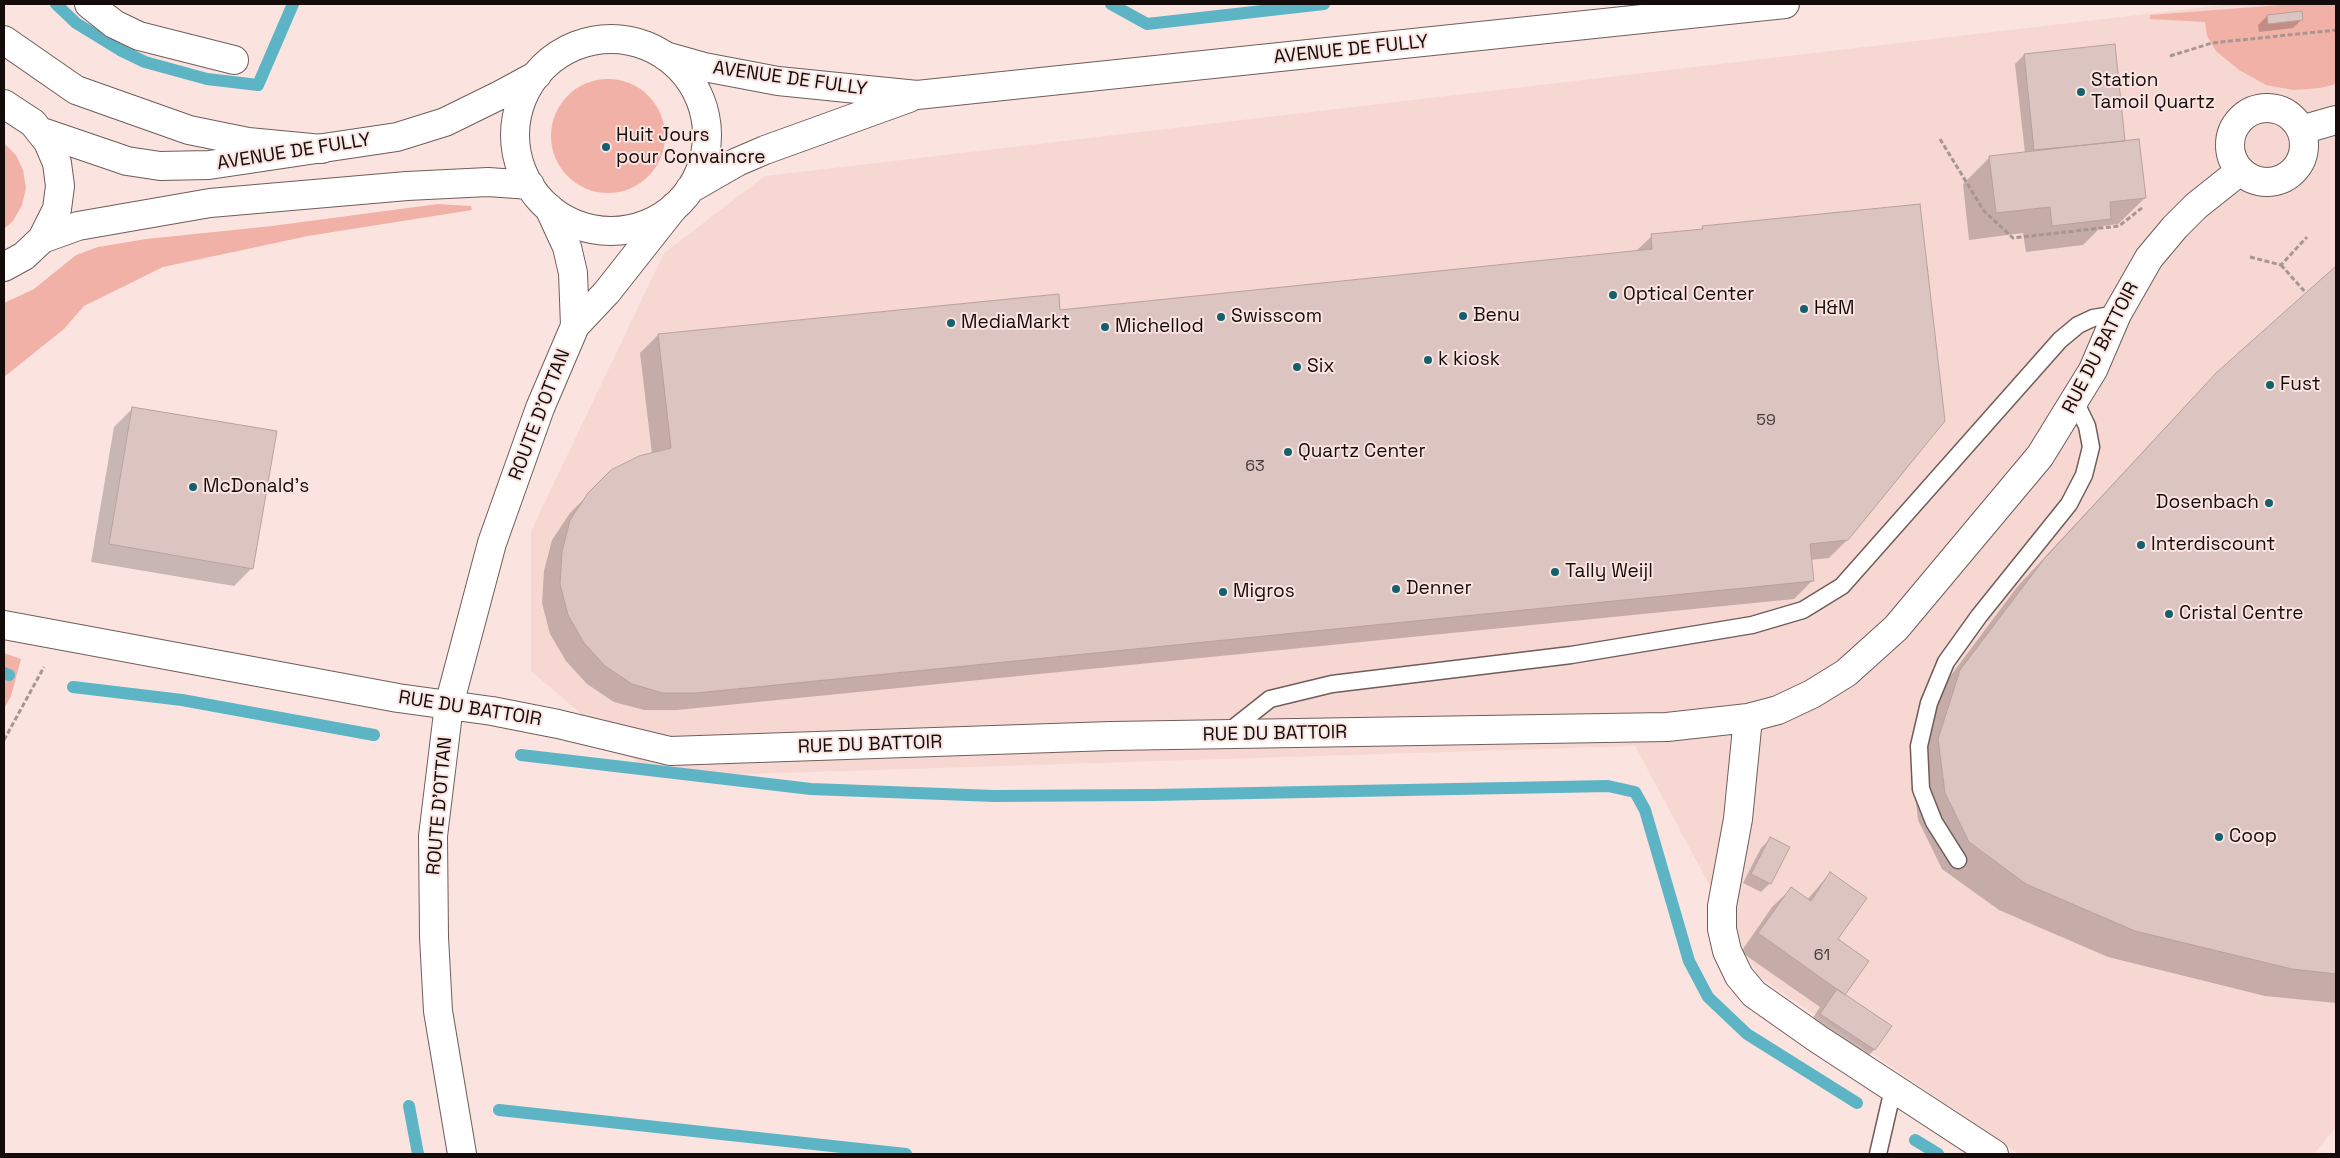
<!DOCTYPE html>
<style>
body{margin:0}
#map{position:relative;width:2340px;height:1158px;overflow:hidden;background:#fbe4e0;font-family:"Space Grotesk",sans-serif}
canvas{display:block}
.frame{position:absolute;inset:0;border:5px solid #130c0b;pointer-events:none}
</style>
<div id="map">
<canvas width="2340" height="1158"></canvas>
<div class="frame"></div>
</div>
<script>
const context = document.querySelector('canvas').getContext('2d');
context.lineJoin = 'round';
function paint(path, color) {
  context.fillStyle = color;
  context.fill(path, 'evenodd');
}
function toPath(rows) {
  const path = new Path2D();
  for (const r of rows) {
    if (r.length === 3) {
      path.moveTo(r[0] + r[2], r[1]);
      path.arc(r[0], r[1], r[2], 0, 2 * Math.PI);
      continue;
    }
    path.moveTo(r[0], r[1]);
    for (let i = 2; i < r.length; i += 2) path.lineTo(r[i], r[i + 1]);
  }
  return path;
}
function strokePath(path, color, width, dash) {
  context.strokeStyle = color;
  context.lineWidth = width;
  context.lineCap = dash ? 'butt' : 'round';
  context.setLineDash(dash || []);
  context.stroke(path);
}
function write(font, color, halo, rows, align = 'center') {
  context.font = font + ' "Space Grotesk",sans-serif';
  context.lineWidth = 4;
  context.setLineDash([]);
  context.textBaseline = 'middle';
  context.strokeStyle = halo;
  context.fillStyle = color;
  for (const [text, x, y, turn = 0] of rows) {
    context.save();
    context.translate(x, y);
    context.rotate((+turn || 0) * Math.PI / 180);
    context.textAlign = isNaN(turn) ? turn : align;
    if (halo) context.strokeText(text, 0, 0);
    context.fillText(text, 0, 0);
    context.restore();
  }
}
const built = toPath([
 [2231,4,2336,4,2336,1127,2314,1154,2019,1154,1758,976,1635,746,655,777,531,671,531,531,664,253,765,176]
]);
const green = toPath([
 [2294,4,2336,4,2336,84,2320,88,2293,90,2266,85,2239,70,2216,51,2207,36,2205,22,2150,19,2150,15],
 [608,136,57],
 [4,143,16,155,23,170,26,188,22,205,13,221,4,229],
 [438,204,471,206,472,210,308,236,163,267,84,306,64,329,4,377,4,303,34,289,76,255,98,247,146,239,272,226],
 [4,653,21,659,11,696,4,709]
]);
const shadow = toPath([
 [2267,16,2302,19,2293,28,2259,32,2258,25],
 [2024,55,2124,142,2145,198,2118,224,2102,226,2083,245,2026,252,2023,233,1969,240,1963,184,1990,157,2025,153,2015,64],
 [1703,227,1848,539,1829,558,1810,560,1812,581,1794,599,677,710,644,710,614,702,587,684,566,661,550,634,542,603,544,571,552,540,570,513,612,471,652,454,640,353,658,335,1059,311,1635,252,1652,236,1700,230],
 [2336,268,2336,1003,2265,996,2108,957,1999,910,1942,869,1918,820,1912,767,1934,698,2017,587,2190,401,2217,374],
 [133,408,252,568,234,586,91,562,114,427],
 [1770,839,1770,883,1761,892,1743,883,1761,848],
 [1830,873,1843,995,1890,1026,1874,1050,1856,1068,1803,1033,1820,1007,1741,952,1772,907,1791,889,1807,900]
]);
const stream = toPath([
 [56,4,76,23,120,50,145,62,207,79,258,85,293,4],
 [1111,4,1147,24,1324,4],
 [4,673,9,675],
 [73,687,182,700,374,735],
 [521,755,811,789,994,796,1153,795,1608,786,1635,792,1645,810,1689,961,1708,997,1747,1034,1857,1103],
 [409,1106,418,1154],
 [499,1110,906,1154],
 [1915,1140,1938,1154]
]);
const building = toPath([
 [2302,11,2303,20,2268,24,2267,15,2302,11],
 [2115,44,2125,141,2034,150,2024,54,2115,44],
 [2139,139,2146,198,2110,202,2111,219,2052,226,2050,207,1996,213,1989,156,2139,139],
 [1920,204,1945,421,1848,540,1810,544,1814,581,696,693,663,693,632,684,605,666,584,643,568,615,560,584,562,552,570,520,588,493,611,470,639,456,671,448,658,334,1059,294,1060,310,1652,249,1651,234,1703,229,1702,226,1920,204],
 [2336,266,2336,974,2292,969,2135,931,2026,884,1969,842,1945,793,1938,739,1960,670,2044,559,2216,373,2336,266],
 [132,407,277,431,253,569,109,544,132,407],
 [1770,837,1790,847,1771,884,1751,874,1770,837],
 [1830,872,1867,898,1838,939,1869,961,1845,995,1758,933,1791,887,1811,901,1830,872],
 [1837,989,1892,1026,1875,1050,1820,1014,1837,989]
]);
const path = toPath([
 [2170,56,2212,43,2336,30],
 [1940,139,1984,211,2013,238,2119,226,2143,207],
 [2250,257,2281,265,2307,237],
 [2281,265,2306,293],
 [4,740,44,667]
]);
const lane = toPath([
 [1227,733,1270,699,1332,684,1571,655,1752,625,1803,610,1842,586,2060,340,2078,325,2093,318,2117,314],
 [1958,860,1934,822,1921,789,1919,746,1929,703,1946,662,1979,616,2069,504,2084,475,2091,447,2087,426,2075,401],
 [1878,1154,1893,1089]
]);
const street = toPath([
 [89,4,114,24,139,36,234,60],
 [2267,145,37],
 [2301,130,2336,120],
 [549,208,567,247,573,273,575,326],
 [4,625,398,698,492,711,558,724,670,751,1111,736,1667,727,1748,718],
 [462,1154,438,1011,434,937,433,836,449,705,492,543,540,408,575,326,607,292,674,207],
 [1994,1154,1818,1039,1754,994,1739,976,1727,951,1722,929,1722,906,1738,819,1748,718,1778,710,1812,694,1846,673,1896,628,2040,456,2093,370,2117,314,2149,258,2175,227,2196,206,2240,171]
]);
const secondary = toPath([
 [611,135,96],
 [665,56,704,67,778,81,917,95,1785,4],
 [4,104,33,123,48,142,57,163,60,186,57,209,42,239,24,256,4,267],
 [42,132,127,161,160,166,209,165,397,137,445,122,500,95,537,75],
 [690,189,737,162,765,150,909,98],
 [42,239,78,226,210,203,407,186,488,182,530,185]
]);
const highway = toPath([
 [4,40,76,90,189,130,248,142,322,149]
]);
const markers = [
 [2081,92,5,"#14606c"],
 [606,147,5,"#14606c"],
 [1613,295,5,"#14606c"],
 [1804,309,5,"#14606c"],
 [1463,316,5,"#14606c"],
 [1221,317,5,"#14606c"],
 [951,323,5,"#14606c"],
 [1105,327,5,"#14606c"],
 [1428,360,5,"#14606c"],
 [1297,367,5,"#14606c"],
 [2270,385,5,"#14606c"],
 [1288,452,5,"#14606c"],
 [193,487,5,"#14606c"],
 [2269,503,5,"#14606c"],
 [2141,545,5,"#14606c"],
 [1555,572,5,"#14606c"],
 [1396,589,5,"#14606c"],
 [1223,592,5,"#14606c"],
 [2169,614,5,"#14606c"],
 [2219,837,5,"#14606c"]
];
const numberNames = [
 ["59",1766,421],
 ["63",1255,467],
 ["61",1822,956]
];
const streetNames = [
 ["AVENUE DE FULLY",1351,50,-6],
 ["AVENUE DE FULLY",790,79,8],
 ["AVENUE DE FULLY",294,152,-9],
 ["RUE DU BATTOIR",2101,348,-63],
 ["ROUTE D'OTTAN",540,415,-69],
 ["RUE DU BATTOIR",470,709,9],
 ["RUE DU BATTOIR",1275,734,-1],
 ["RUE DU BATTOIR",870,745,-2],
 ["ROUTE D'OTTAN",440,806,-85]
];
const poiNames = [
 ["Station",2091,81],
 ["Tamoil Quartz",2091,103],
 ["Huit Jours",616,136],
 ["pour Convaincre",616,158],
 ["Optical Center",1623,295],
 ["H&M",1814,309],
 ["Benu",1473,316],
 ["Swisscom",1231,317],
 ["MediaMarkt",961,323],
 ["Michellod",1115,327],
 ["k kiosk",1438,360],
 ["Six",1307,367],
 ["Fust",2280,385],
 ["Quartz Center",1298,452],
 ["McDonald's",203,487],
 ["Dosenbach",2259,503,"right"],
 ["Interdiscount",2151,545],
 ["Tally Weijl",1565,572],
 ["Denner",1406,589],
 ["Migros",1233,592],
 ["Cristal Centre",2179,614],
 ["Coop",2229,837]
];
paint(built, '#f7d7d2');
paint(green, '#f2b1a7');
paint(shadow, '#0003');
strokePath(stream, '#5db4c4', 12);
paint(building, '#dcc5c1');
strokePath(building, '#b8a29e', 1);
strokePath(lane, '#705d5a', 19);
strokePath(street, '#705d5a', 30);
strokePath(secondary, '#705d5a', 30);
strokePath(highway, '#705d5a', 30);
strokePath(path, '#a79693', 3, [5, 2.5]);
strokePath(lane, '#fff', 16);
strokePath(street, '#fff', 28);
strokePath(secondary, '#fff', 28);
strokePath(highway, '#fff', 28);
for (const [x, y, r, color] of markers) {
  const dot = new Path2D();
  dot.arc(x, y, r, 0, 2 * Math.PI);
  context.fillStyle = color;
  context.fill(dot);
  strokePath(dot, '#fbe4e0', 2);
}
write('16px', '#453a38', null, numberNames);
write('19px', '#130c0b', '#fbe4e0', streetNames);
write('19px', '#130c0b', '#fbe4e0', poiNames, 'left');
</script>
